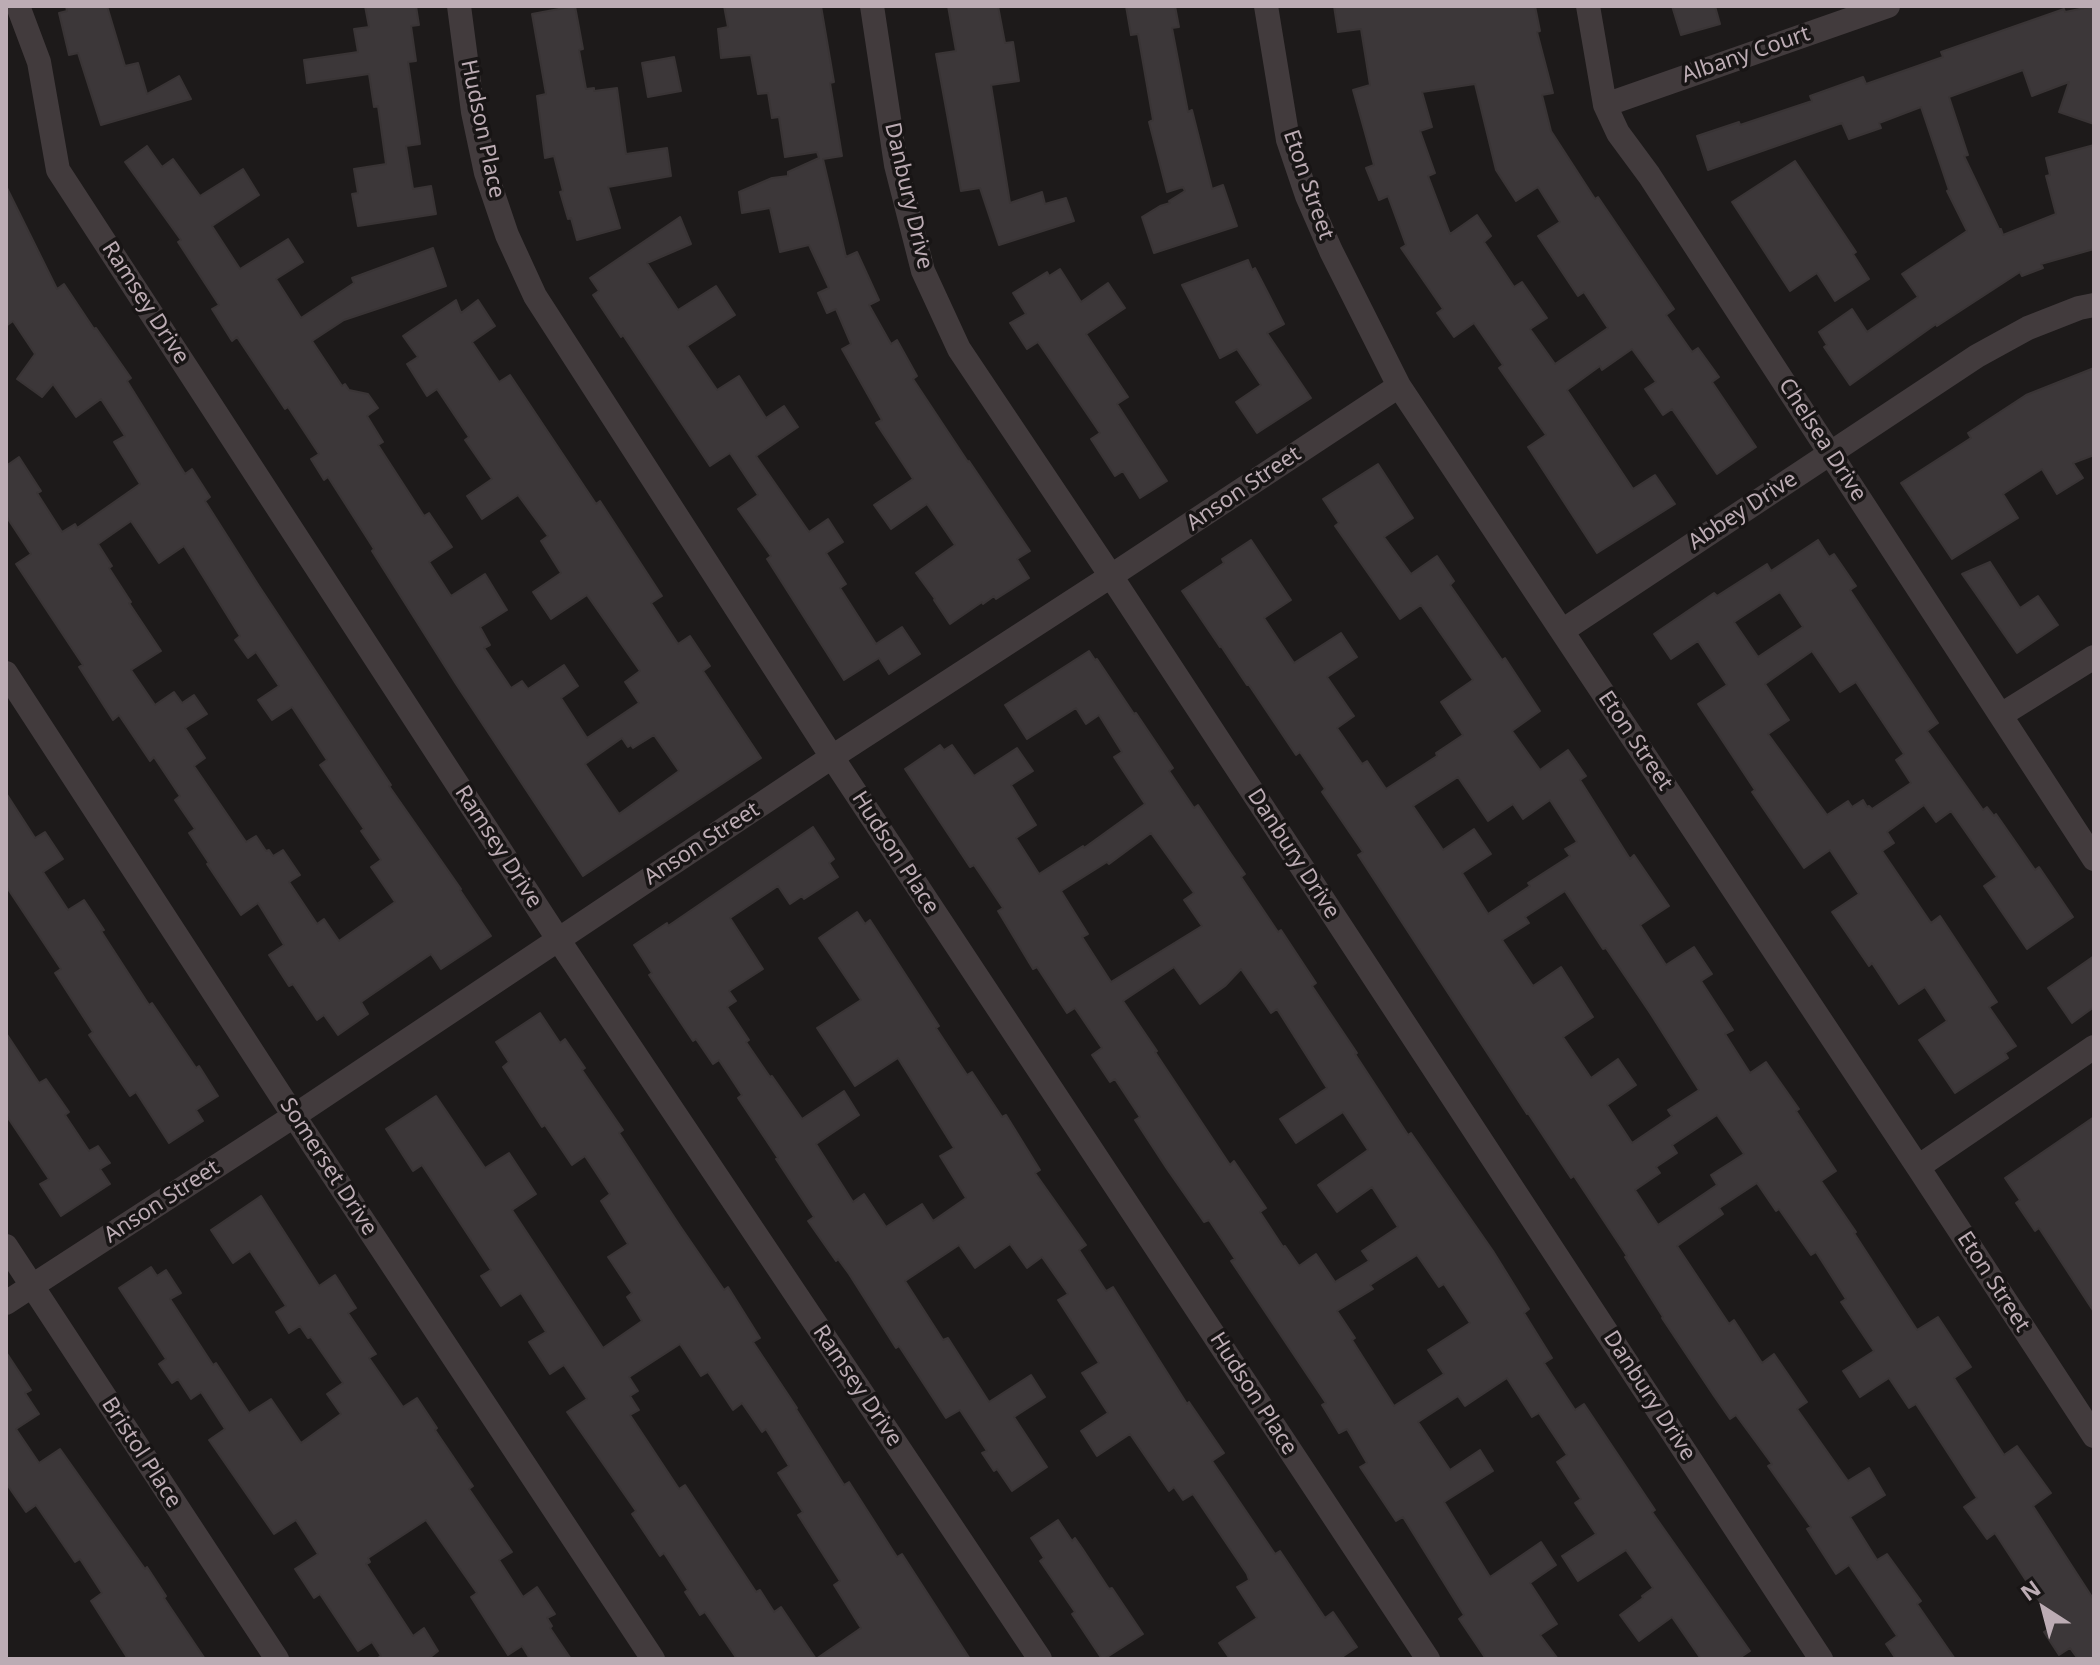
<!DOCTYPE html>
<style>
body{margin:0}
#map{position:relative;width:2100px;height:1665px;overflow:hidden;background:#1d1a1a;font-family:"Noto Sans",sans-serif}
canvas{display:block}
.frame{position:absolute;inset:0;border:8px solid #bcacb4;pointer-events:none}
.north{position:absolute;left:2004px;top:1569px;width:80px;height:80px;-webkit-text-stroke:6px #181515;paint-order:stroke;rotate:324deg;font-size:22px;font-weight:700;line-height:32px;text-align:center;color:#bcacb4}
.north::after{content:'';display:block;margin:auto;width:28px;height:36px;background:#bcacb4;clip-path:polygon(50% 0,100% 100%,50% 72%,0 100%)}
</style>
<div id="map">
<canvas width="2100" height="1665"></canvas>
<div class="frame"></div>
<div class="north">N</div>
</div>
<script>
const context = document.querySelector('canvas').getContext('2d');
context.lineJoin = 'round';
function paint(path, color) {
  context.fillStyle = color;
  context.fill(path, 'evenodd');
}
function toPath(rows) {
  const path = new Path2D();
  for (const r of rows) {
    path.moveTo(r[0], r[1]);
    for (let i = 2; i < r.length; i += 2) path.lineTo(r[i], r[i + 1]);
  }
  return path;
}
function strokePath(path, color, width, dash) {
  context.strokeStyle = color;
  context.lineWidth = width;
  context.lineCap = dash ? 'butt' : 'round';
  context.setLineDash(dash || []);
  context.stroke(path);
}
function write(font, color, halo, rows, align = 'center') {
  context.font = font + ' "Noto Sans",sans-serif';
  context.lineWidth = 7;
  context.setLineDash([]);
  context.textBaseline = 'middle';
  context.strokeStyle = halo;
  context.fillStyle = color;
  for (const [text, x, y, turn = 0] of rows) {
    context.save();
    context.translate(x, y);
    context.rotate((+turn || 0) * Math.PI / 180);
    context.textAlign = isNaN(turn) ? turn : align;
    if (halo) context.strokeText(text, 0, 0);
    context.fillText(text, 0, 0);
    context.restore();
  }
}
const building = toPath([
 [66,6,107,6,125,66,138,63,147,94,179,76,191,99,101,125,78,53,69,55,59,13,67,11,66,6],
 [365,6,416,6,419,25,411,26,416,61,408,62,420,144,406,146,413,189,431,186,436,214,358,226,352,194,358,193,354,169,386,164,378,106,374,107,369,74,307,83,304,60,358,52,354,29,369,27,365,6],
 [575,6,583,49,579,50,586,89,594,88,594,91,617,88,626,154,667,148,671,176,608,187,620,228,577,240,571,218,568,219,560,192,563,191,554,156,545,158,537,96,546,94,532,14,575,6],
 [724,6,821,6,834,82,830,83,842,156,823,159,846,257,857,252,879,300,869,305,891,344,897,340,917,376,913,379,968,462,969,461,1030,551,1017,559,1029,578,996,599,994,596,983,604,982,602,950,624,934,600,935,599,916,573,955,545,927,504,891,529,874,505,913,479,876,423,882,420,842,349,851,344,836,309,827,313,818,293,829,288,809,245,780,252,770,208,742,213,739,192,772,178,788,176,788,172,819,158,817,152,785,157,779,117,772,118,768,93,758,94,751,55,721,58,718,29,728,27,724,6],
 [948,6,998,6,1005,43,1013,42,1019,81,991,85,1010,203,1042,192,1045,204,1066,198,1074,221,999,245,980,188,961,191,936,54,956,51,948,6],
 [1126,6,1175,6,1179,27,1172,28,1188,112,1192,110,1212,189,1223,185,1237,226,1154,253,1142,217,1160,206,1170,203,1169,201,1185,191,1183,187,1167,192,1149,122,1153,120,1138,34,1131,35,1126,6],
 [1334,6,1535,6,1540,31,1537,32,1553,93,1542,95,1551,131,1595,199,1598,197,1674,309,1666,315,1692,352,1698,348,1719,377,1712,382,1756,447,1717,474,1672,409,1663,415,1645,389,1656,382,1632,349,1602,370,1600,366,1567,390,1633,489,1655,475,1675,504,1597,553,1528,447,1546,435,1499,368,1503,365,1474,323,1454,337,1437,313,1443,309,1401,248,1406,245,1388,196,1379,200,1366,168,1374,165,1353,90,1370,85,1361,29,1338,32,1334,6],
 [1475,84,1496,170,1516,201,1538,187,1560,222,1538,236,1578,296,1584,292,1608,328,1555,364,1530,329,1547,318,1522,282,1514,287,1484,242,1491,236,1477,215,1450,234,1428,176,1435,173,1420,131,1432,127,1422,92,1475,84],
 [1672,6,1715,6,1720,24,1681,35,1672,6],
 [2094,6,2094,124,2059,112,2069,82,2032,96,2023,70,1949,97,1968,155,1964,156,1999,229,2001,229,2003,235,2056,214,2046,176,2050,175,2046,158,2094,145,2094,249,2041,264,2043,268,2022,276,2020,272,1937,326,1936,324,1850,385,1824,347,1827,345,1819,332,1852,309,1867,332,1918,297,1902,274,1967,231,1947,191,1949,190,1921,107,1879,123,1881,128,1849,139,1842,123,1708,170,1697,136,1739,122,1740,125,1812,101,1810,96,1863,77,1866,84,1943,57,1941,52,2064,9,2065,12,2094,6],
 [674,57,681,91,648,97,642,63,674,57],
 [147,146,162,167,173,159,200,196,243,169,259,195,212,226,240,269,288,239,303,262,276,279,301,318,354,283,352,278,433,248,446,286,344,320,312,341,342,386,345,384,349,390,368,394,378,408,367,416,383,442,378,445,424,516,429,513,452,547,429,562,451,596,485,574,507,610,480,627,490,645,484,648,511,688,522,681,528,689,564,665,578,686,561,698,587,738,639,703,625,682,640,671,587,595,551,619,533,592,561,573,541,541,548,536,518,495,482,519,467,496,492,479,465,440,469,437,437,389,427,396,407,364,418,357,403,336,456,300,461,313,478,300,495,326,472,342,499,382,510,375,596,504,600,501,662,596,651,603,678,644,690,636,710,666,703,671,761,758,583,876,456,684,372,551,374,549,328,477,324,480,311,459,319,454,288,407,285,409,237,337,232,341,212,309,219,305,178,242,181,240,125,162,147,146],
 [654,735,679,771,619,814,585,764,622,738,628,747,631,745,633,748,654,735],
 [1795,161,1856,252,1853,254,1869,279,1835,301,1817,273,1790,291,1732,202,1795,161],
 [6,186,57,289,64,284,94,329,96,328,131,378,127,381,185,474,192,469,210,497,205,501,259,586,391,785,389,786,461,889,460,890,491,936,441,969,431,954,361,1002,368,1014,338,1035,324,1015,317,1020,293,984,289,986,269,955,284,945,258,903,241,915,207,864,209,863,189,833,195,829,175,800,180,796,154,757,150,761,119,715,113,720,79,667,83,665,16,564,31,554,6,516,6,466,19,457,41,491,37,493,62,532,75,524,77,528,140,484,114,442,125,436,101,399,76,417,53,384,42,397,17,379,35,354,13,321,6,326,6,186],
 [131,521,159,563,184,546,240,636,235,640,248,658,256,652,279,686,258,700,272,720,292,707,327,760,320,765,364,829,361,831,381,860,371,867,395,902,339,941,324,919,317,924,289,882,300,875,283,850,273,856,269,850,266,851,256,836,246,842,194,766,205,758,185,728,207,714,194,695,182,703,174,692,155,705,131,670,161,651,129,603,131,602,109,568,112,566,98,544,131,521],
 [680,217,691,244,647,263,678,310,716,286,735,315,687,346,717,390,739,376,766,418,784,406,798,427,756,456,809,532,828,519,843,542,826,553,846,584,840,588,876,644,902,627,920,654,889,674,879,658,844,680,767,559,771,556,738,509,758,495,730,453,710,466,623,335,621,337,593,295,599,291,590,278,680,217],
 [1248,260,1252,270,1255,268,1284,324,1267,333,1311,398,1257,433,1236,402,1261,385,1237,349,1220,358,1182,285,1248,260],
 [1060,269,1081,302,1108,283,1125,308,1086,334,1128,397,1117,404,1167,481,1140,498,1123,471,1115,476,1091,439,1100,433,1038,342,1027,349,1010,323,1026,314,1013,293,1047,272,1049,276,1060,269],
 [2094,368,2094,455,2073,463,2083,478,2057,494,2042,469,2003,494,2018,518,1952,559,1901,483,1971,438,1968,433,2026,395,2094,368],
 [1378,464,1413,518,1384,537,1411,574,1437,556,1454,581,1450,585,1502,660,1505,658,1540,711,1512,731,1540,770,1568,750,1586,776,1580,780,1630,859,1634,855,1669,906,1640,925,1666,965,1694,947,1712,974,1701,981,1733,1030,1725,1034,1750,1073,1766,1062,1799,1109,1796,1111,1836,1171,1821,1181,1856,1232,1854,1233,1917,1330,1938,1317,1971,1367,1954,1378,2004,1455,2017,1446,2051,1493,2033,1506,2094,1600,2094,1659,2078,1659,2070,1648,2059,1655,2044,1632,2055,1625,1995,1533,1987,1539,1964,1507,1977,1498,1916,1404,1909,1408,1889,1378,1860,1397,1843,1371,1874,1351,1841,1302,1846,1299,1816,1252,1811,1255,1779,1209,1776,1211,1757,1183,1719,1208,1723,1214,1677,1246,1729,1324,1734,1320,1762,1363,1774,1354,1807,1402,1797,1409,1848,1481,1869,1468,1885,1495,1850,1517,1877,1560,1887,1554,1921,1601,1917,1604,1955,1659,1896,1659,1886,1644,1897,1636,1849,1565,1836,1574,1807,1529,1811,1527,1768,1466,1772,1464,1736,1415,1730,1419,1714,1396,1662,1318,1663,1317,1625,1257,1627,1256,1574,1176,1571,1178,1528,1113,1527,1114,1358,855,1363,852,1322,792,1325,789,1300,752,1296,755,1249,685,1247,685,1221,646,1220,647,1182,591,1224,563,1222,559,1251,540,1291,600,1264,618,1294,663,1341,633,1357,657,1327,677,1354,716,1337,728,1362,764,1367,761,1386,789,1437,756,1436,753,1463,735,1441,702,1473,680,1421,605,1400,619,1335,526,1339,523,1323,499,1378,464],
 [1458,777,1488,821,1513,804,1523,819,1550,800,1577,842,1565,849,1570,856,1528,883,1530,886,1488,914,1462,873,1491,854,1474,829,1443,850,1413,806,1458,777],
 [1565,891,1603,949,1606,948,1650,1013,1699,1090,1668,1110,1672,1116,1632,1143,1607,1105,1636,1085,1618,1059,1591,1078,1563,1037,1593,1017,1561,967,1533,986,1502,940,1529,923,1525,917,1565,891],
 [1717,1115,1744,1154,1711,1175,1717,1185,1658,1225,1635,1190,1660,1173,1656,1167,1677,1153,1672,1145,1717,1115],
 [1818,540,1829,557,1834,554,1856,586,1850,590,1938,723,1927,731,1983,810,1987,807,1994,816,1996,814,2035,870,2039,867,2073,917,2027,949,1984,886,1997,877,1951,811,1936,822,1924,805,1887,832,1894,843,1882,851,1931,923,1940,916,1997,1002,1989,1007,2016,1046,2005,1053,2008,1058,1955,1093,1919,1040,1947,1021,1925,987,1899,1004,1872,963,1869,966,1832,912,1859,894,1830,850,1804,868,1752,792,1755,790,1698,704,1727,685,1698,641,1671,659,1654,634,1714,593,1717,596,1767,564,1771,571,1818,540],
 [1780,592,1803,627,1758,657,1734,622,1780,592],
 [1812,651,1840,692,1856,682,1904,754,1896,760,1911,783,1872,809,1869,806,1867,807,1863,800,1852,807,1848,801,1827,815,1768,734,1789,720,1765,684,1812,651],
 [1990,562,2020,608,2038,596,2058,625,2017,653,1962,574,1990,562],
 [1089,651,1095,660,1097,659,1134,714,1136,713,1173,768,1169,771,1194,808,1198,805,1231,854,1245,874,1241,877,1278,932,1281,930,1316,983,1312,986,1357,1053,1355,1054,1408,1135,1411,1133,1493,1251,1529,1309,1524,1313,1552,1358,1544,1363,1575,1410,1584,1404,1655,1510,1652,1512,1750,1651,1738,1659,1701,1659,1672,1617,1639,1641,1620,1615,1643,1598,1642,1596,1653,1588,1626,1550,1578,1581,1562,1556,1596,1534,1575,1503,1581,1499,1557,1462,1567,1455,1539,1413,1532,1417,1507,1378,1465,1406,1458,1396,1418,1422,1450,1470,1480,1450,1493,1471,1444,1502,1490,1577,1541,1542,1556,1565,1530,1583,1557,1624,1540,1635,1558,1659,1486,1659,1459,1619,1464,1615,1403,1517,1396,1521,1360,1467,1367,1463,1347,1429,1339,1433,1322,1405,1326,1403,1231,1261,1235,1259,1209,1220,1204,1222,1167,1169,1135,1120,1140,1117,1115,1079,1110,1082,1092,1055,1102,1048,1075,1008,1067,1013,1037,967,1033,969,998,911,1003,908,974,865,970,867,905,769,940,745,944,750,952,745,974,776,1017,748,1033,771,1011,785,1036,825,1016,838,1039,874,1083,846,1084,848,1145,804,1114,757,1122,752,1099,715,1086,724,1076,708,1027,739,1005,705,1089,651],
 [1151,833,1194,893,1184,900,1202,926,1111,982,1082,937,1088,934,1061,891,1107,862,1109,864,1151,833],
 [1174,967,1200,1004,1225,986,1241,969,1271,1013,1277,1009,1327,1088,1280,1119,1296,1143,1343,1112,1368,1150,1318,1185,1337,1212,1372,1187,1398,1227,1362,1251,1369,1261,1335,1282,1316,1254,1299,1266,1285,1246,1283,1247,1260,1212,1266,1208,1234,1161,1230,1165,1155,1052,1157,1051,1123,1001,1174,967],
 [1417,1255,1439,1287,1444,1284,1470,1323,1428,1350,1444,1374,1394,1406,1352,1340,1355,1338,1337,1311,1373,1289,1370,1285,1417,1255],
 [6,793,35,838,45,832,63,859,43,872,68,910,84,900,104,930,101,931,149,1005,152,1003,196,1068,199,1066,218,1096,196,1110,203,1121,169,1143,136,1092,130,1096,89,1035,93,1032,55,973,61,969,6,886,6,793],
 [813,827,834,859,829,863,838,877,804,899,802,896,790,904,778,886,730,918,763,969,729,991,736,1001,727,1007,749,1040,746,1042,770,1077,772,1076,802,1119,844,1091,859,1115,816,1144,853,1202,864,1194,886,1227,922,1204,933,1221,966,1198,940,1156,954,1148,898,1058,855,1086,817,1028,861,1000,819,938,857,912,865,924,870,920,939,1026,936,1028,967,1075,972,1072,1002,1117,1006,1115,1040,1170,1035,1173,1086,1245,1079,1250,1106,1291,1113,1287,1187,1404,1189,1402,1224,1453,1212,1461,1275,1554,1280,1551,1325,1618,1333,1612,1357,1647,1339,1659,1230,1659,1219,1643,1257,1618,1237,1587,1249,1580,1247,1574,1193,1494,1183,1500,1174,1487,1169,1491,1130,1434,1097,1456,1081,1431,1108,1413,1082,1373,1099,1363,1058,1300,1068,1294,1042,1257,1027,1268,1010,1244,975,1268,959,1245,905,1281,943,1340,948,1338,989,1402,1031,1375,1045,1397,1014,1417,1047,1467,1012,1491,997,1469,994,1471,982,1453,987,1451,960,1410,946,1418,899,1346,896,1348,849,1274,838,1259,836,1261,808,1221,814,1217,776,1159,778,1158,738,1098,742,1095,719,1060,713,1064,696,1039,693,1041,649,975,652,973,634,945,667,923,668,926,813,827],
 [2094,956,2094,1007,2072,1023,2048,988,2094,956],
 [540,1013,560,1043,565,1039,585,1068,582,1070,623,1130,619,1133,680,1226,724,1290,728,1287,760,1338,753,1342,797,1408,796,1409,844,1485,849,1482,897,1557,902,1554,970,1659,816,1659,861,1628,834,1585,840,1581,798,1515,803,1512,778,1473,789,1466,766,1429,762,1432,742,1403,733,1410,708,1372,701,1376,680,1344,629,1377,638,1391,630,1396,639,1410,630,1415,679,1489,685,1485,756,1592,760,1590,774,1612,781,1607,816,1659,737,1659,705,1612,700,1615,685,1592,688,1590,664,1553,660,1556,632,1514,636,1511,567,1412,587,1399,564,1365,550,1374,529,1342,546,1332,521,1293,501,1306,481,1276,491,1270,422,1165,413,1171,386,1129,436,1096,485,1168,509,1153,536,1194,512,1210,603,1348,642,1321,627,1297,632,1293,608,1257,628,1244,601,1201,610,1194,585,1156,572,1165,545,1125,542,1127,503,1067,509,1062,496,1042,540,1013],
 [6,1033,39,1083,46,1079,69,1112,65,1115,89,1151,98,1146,110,1163,100,1169,110,1184,61,1216,40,1184,49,1179,6,1115,6,1033],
 [2094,1117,2094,1312,2039,1228,2035,1231,2016,1203,2020,1200,2005,1178,2094,1117],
 [261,1196,319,1286,335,1275,356,1308,348,1313,376,1354,369,1358,403,1407,417,1398,437,1428,435,1430,473,1486,469,1489,512,1552,499,1560,523,1597,537,1587,555,1614,547,1618,552,1626,550,1628,571,1659,530,1659,522,1646,508,1655,471,1597,477,1593,426,1520,368,1558,370,1562,366,1564,413,1636,424,1628,438,1651,428,1659,376,1659,381,1656,372,1642,358,1651,320,1594,314,1598,295,1569,318,1554,296,1520,274,1534,209,1440,225,1429,201,1392,191,1399,178,1379,172,1383,159,1364,166,1359,119,1288,151,1267,157,1276,166,1270,181,1293,170,1299,213,1365,216,1363,249,1413,271,1399,301,1443,341,1414,327,1394,343,1383,311,1337,308,1338,300,1326,289,1333,276,1312,286,1306,250,1251,233,1263,211,1230,261,1196],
 [6,1352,31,1390,25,1393,39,1414,16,1429,39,1463,60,1449,145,1569,147,1567,166,1596,164,1598,205,1659,128,1659,91,1601,102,1593,80,1559,75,1562,36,1505,26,1512,6,1483,6,1352],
 [1058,1520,1072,1541,1075,1538,1082,1548,1109,1589,1112,1588,1143,1634,1104,1659,1102,1659,1072,1614,1075,1612,1040,1561,1044,1558,1031,1538,1058,1520]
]);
const street = toPath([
 [18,6,39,62,58,170,558,939,1040,1659],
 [459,6,473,112,486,173,507,235,535,296,832,757,1428,1659],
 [872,6,896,165,923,271,959,349,1111,576,1821,1659],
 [1266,6,1288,140,1307,196,1331,251,1399,386,1918,1167,2094,1436],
 [1588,6,1605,105,1618,133,1649,175,2094,859],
 [1605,105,1888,6],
 [1562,631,1977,356,2028,328,2079,308,2094,305],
 [6,673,294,1116,653,1659],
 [2001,715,2094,657],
 [1918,1167,2094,1047],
 [6,1246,277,1659],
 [6,1303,294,1116,832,757,1111,576,1399,386]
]);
const streetNames = [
 ["Albany Court",1746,55,-19],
 ["Hudson Place",482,129,78],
 ["Eton Street",1308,185,71],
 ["Danbury Drive",908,196,77],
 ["Ramsey Drive",145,303,57],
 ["Chelsea Drive",1822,440,57],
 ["Anson Street",1244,489,-34],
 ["Abbey Drive",1743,511,-33],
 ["Eton Street",1635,741,56],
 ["Anson Street",702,844,-33],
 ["Ramsey Drive",498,847,57],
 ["Hudson Place",895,853,57],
 ["Danbury Drive",1293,854,57],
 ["Somerset Drive",328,1167,57],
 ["Anson Street",162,1202,-33],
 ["Eton Street",1993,1282,57],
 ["Ramsey Drive",857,1386,56],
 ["Hudson Place",1253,1394,57],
 ["Danbury Drive",1649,1396,57],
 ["Bristol Place",141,1453,57]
];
paint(building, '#3c3739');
strokePath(building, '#393435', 2);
strokePath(street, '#423b3d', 24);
write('22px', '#bcacb4', '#181515', streetNames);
</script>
